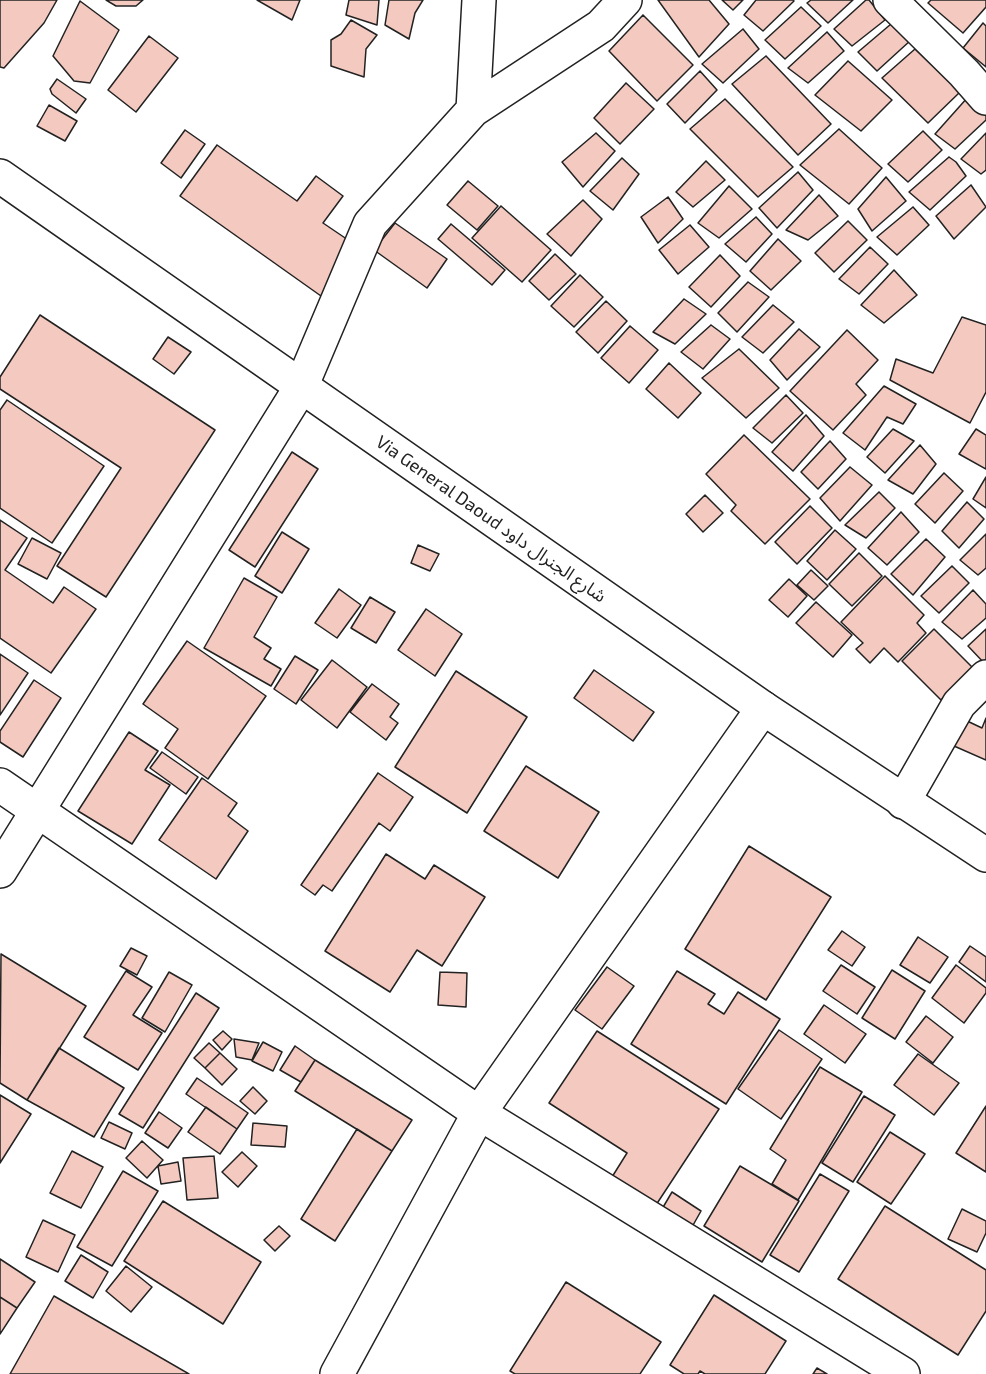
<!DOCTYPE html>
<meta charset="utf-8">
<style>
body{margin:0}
canvas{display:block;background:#fff}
</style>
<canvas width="986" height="1374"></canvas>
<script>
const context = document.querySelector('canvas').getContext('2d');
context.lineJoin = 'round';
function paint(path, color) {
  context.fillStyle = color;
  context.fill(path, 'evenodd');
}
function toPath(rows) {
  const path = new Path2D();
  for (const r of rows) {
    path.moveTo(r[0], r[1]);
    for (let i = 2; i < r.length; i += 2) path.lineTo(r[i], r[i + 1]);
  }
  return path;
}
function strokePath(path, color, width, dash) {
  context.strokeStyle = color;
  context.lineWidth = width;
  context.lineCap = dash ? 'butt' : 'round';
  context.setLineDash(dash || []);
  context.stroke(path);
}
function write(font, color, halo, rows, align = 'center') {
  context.font = font + ' "Exo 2","Noto Sans Arabic",sans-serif';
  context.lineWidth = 4.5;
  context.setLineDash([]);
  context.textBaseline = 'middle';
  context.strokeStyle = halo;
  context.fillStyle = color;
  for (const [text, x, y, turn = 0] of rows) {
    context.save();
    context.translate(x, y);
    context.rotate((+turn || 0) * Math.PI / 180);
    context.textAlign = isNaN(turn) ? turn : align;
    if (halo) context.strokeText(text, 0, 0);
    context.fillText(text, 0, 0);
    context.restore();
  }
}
const building = toPath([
 [0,0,57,0,44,23,4,68,0,67,0,0],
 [106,0,143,0,136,6,116,6,106,0],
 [257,0,300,0,292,20,257,0],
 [349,0,379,0,377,25,346,15,349,0],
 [389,0,423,0,415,13,409,39,385,25,389,0],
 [658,0,709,0,729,24,699,57,658,0],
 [722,0,743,0,733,10,722,0],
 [756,0,793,0,794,1,763,31,744,15,756,0],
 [811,0,853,0,828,23,807,3,811,0],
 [866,0,869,0,885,20,852,46,834,29,866,0],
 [931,0,986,0,986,7,963,33,928,3,931,0],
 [80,1,119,30,90,83,74,81,53,56,80,1],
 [801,7,821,26,785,59,765,40,801,7],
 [643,15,693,65,657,101,609,51,643,15],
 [351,20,377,35,366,49,364,77,331,66,331,40,341,34,351,20],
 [983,23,986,26,986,67,963,48,983,23],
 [891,24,911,40,877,71,858,52,891,24],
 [743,29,759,49,723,83,702,64,743,29],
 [827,32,844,51,808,83,788,68,827,32],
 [149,36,178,58,136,112,108,90,149,36],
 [915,49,960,92,928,123,882,78,915,49],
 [766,56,831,124,798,155,732,84,766,56],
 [848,61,892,100,861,131,815,95,848,61],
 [700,71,717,90,685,123,667,104,700,71],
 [57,79,86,99,76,113,52,94,50,89,57,79],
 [626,83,654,109,620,144,594,118,626,83],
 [968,97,986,115,986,120,955,149,935,134,968,97],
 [725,99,793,167,758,197,690,129,725,99],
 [49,105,77,121,65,141,37,126,49,105],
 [839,129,882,168,849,204,800,165,839,129],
 [185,130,205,144,181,178,161,163,185,130],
 [923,131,942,150,908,182,888,164,923,131],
 [596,133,615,151,583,187,562,162,596,133],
 [986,133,986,170,981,174,961,159,986,133],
 [217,145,297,201,316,176,343,196,323,223,357,246,321,296,180,196,217,145],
 [949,157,956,162,966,176,930,210,909,192,949,157],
 [622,158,639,174,613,210,590,191,622,158],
 [706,161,725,180,693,207,676,192,706,161],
 [798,172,813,190,777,228,759,208,798,172],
 [886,177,906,201,872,231,858,209,886,177],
 [468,181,498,206,477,230,447,205,468,181],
 [971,185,986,207,954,239,936,216,971,185],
 [729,186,752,209,719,238,698,223,729,186],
 [819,195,838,216,808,240,786,230,819,195],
 [668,197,683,219,658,243,641,217,668,197],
 [583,200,602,219,571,256,547,234,583,200],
 [501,206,551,250,522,282,472,238,501,206],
 [913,207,929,225,897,255,877,237,913,207],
 [756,217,772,234,746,262,725,244,756,217],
 [848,221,867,240,834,272,815,253,848,221],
 [395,223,447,259,427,288,374,250,395,223],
 [451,224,505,270,492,285,438,239,451,224],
 [690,225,709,247,678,274,659,250,690,225],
 [778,239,801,261,771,290,750,271,778,239],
 [870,247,888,264,859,294,839,279,870,247],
 [555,254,576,274,549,300,529,281,555,254],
 [720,255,740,276,711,307,689,287,720,255],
 [894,270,917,295,884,323,861,305,894,270],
 [580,275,603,297,574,327,551,306,580,275],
 [748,282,769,297,737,332,718,313,748,282],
 [684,299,706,314,675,344,653,332,684,299],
 [606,301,627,321,598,353,576,332,606,301],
 [773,305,794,322,763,353,742,337,773,305],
 [40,315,215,430,106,597,57,566,121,468,0,389,0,377,40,315],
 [962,317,986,325,986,392,970,423,890,380,896,359,933,373,962,317],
 [711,325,730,339,703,369,681,352,711,325],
 [630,326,658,350,629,383,601,358,630,326],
 [799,329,820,347,787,380,770,360,799,329],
 [847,330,878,360,856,384,866,395,833,430,790,391,847,330],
 [168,337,191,352,174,374,153,359,168,337],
 [739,349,779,388,746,418,702,378,739,349],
 [669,363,701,393,678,418,646,389,669,363],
 [884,386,916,404,903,424,887,417,865,450,843,433,884,386],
 [786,395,803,413,772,443,753,428,786,395],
 [7,400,104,466,52,543,0,508,0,410,7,400],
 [806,415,824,436,793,471,772,452,806,415],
 [893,429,914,441,885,473,867,457,893,429],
 [976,429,986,435,986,469,959,454,976,429],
 [744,435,810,499,765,544,731,511,736,505,706,474,744,435],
 [830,441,846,459,818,489,801,472,830,441],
 [920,445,936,464,913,494,888,480,920,445],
 [292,452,318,469,255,567,229,550,292,452],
 [850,467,872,485,840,521,820,498,850,467],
 [944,473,963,491,935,523,915,504,944,473],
 [986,477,986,508,973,499,986,477],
 [879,492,895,508,866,538,845,525,879,492],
 [705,495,723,513,703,532,686,514,705,495],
 [967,502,984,519,959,548,942,531,967,502],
 [810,506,832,528,797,564,775,542,810,506],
 [901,512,919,532,887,565,868,548,901,512],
 [0,520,27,538,5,570,53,603,64,587,96,609,51,673,0,638,0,520],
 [835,530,856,549,827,580,807,561,835,530],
 [282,532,309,549,282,593,255,576,282,532],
 [986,534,986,568,978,575,960,560,986,534],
 [32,538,61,553,47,579,18,564,32,538],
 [926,539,945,557,913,595,891,574,926,539],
 [418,545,439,554,430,571,411,563,418,545],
 [859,553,882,576,852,606,829,584,859,553],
 [952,566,969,583,939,613,921,596,952,566],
 [811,570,828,586,814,600,797,585,811,570],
 [885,576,924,615,917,623,926,633,898,662,884,648,870,663,856,649,863,643,841,622,885,576],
 [244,578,277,597,254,637,271,648,264,659,281,669,271,686,204,648,244,578],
 [789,579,807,596,788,617,769,600,789,579],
 [339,589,361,605,337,638,315,623,339,589],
 [973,590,986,604,986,618,962,639,942,622,973,590],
 [370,597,395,612,376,643,351,628,370,597],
 [816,602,852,635,833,657,796,623,816,602],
 [426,609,462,634,435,676,398,650,426,609],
 [934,629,973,668,941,700,902,661,934,629],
 [986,629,986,665,968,646,986,629],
 [187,641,266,696,208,779,165,748,178,729,143,704,187,641],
 [0,654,28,673,0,715,0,654],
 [295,656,318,670,296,704,274,689,295,656],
 [332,660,367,687,337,728,301,700,332,660],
 [594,670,654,712,633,741,574,698,594,670],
 [456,671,527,717,467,813,395,767,456,671],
 [34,680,61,698,23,757,0,742,0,731,34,680],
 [372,684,399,704,390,717,398,723,386,740,350,712,372,684],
 [986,718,986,760,954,746,965,720,982,728,986,718],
 [129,732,158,751,145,770,170,785,132,844,78,811,129,732],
 [162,752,198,777,186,794,150,768,162,752],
 [526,766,599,812,558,878,484,831,526,766],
 [378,773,413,797,390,831,379,823,332,891,323,885,315,895,301,885,378,773],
 [202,778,237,803,228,816,248,831,216,879,159,840,202,778],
 [749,846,831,897,766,1000,685,949,749,846],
 [386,854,425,879,434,865,485,897,442,966,417,950,390,992,325,951,386,854],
 [842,931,865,947,852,966,828,950,842,931],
 [918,937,948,957,930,983,900,965,918,937],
 [970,946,986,957,986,982,959,962,970,946],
 [131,948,147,956,137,975,120,966,131,948],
 [1,954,86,1006,27,1100,0,1083,1,954],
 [841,965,875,987,857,1014,823,991,841,965],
 [956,965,986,988,986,993,964,1023,932,998,956,965],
 [607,967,634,986,602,1029,575,1010,607,967],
 [892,970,925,991,895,1039,862,1018,892,970],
 [126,971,152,987,133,1015,162,1033,138,1070,84,1037,126,971],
 [677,971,715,994,708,1004,724,1014,738,992,780,1019,726,1104,631,1044,677,971],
 [169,972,192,985,165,1032,142,1018,169,972],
 [440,972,467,973,466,1007,438,1005,440,972],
 [196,993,219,1008,143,1128,119,1114,196,993],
 [824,1005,866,1034,845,1063,804,1034,824,1005],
 [926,1016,953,1037,933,1063,906,1042,926,1016],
 [779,1030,822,1059,781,1119,738,1089,779,1030],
 [223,1031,232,1039,222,1050,213,1040,223,1031],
 [597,1031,719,1109,656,1205,612,1177,627,1153,549,1103,597,1031],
 [234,1039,259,1043,252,1060,236,1057,234,1039],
 [263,1042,282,1052,273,1071,252,1061,263,1042],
 [209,1043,220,1053,205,1068,194,1058,209,1043],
 [295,1046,315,1060,301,1082,280,1070,295,1046],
 [59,1048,124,1088,94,1137,27,1100,59,1048],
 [220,1053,237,1069,222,1085,205,1068,220,1053],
 [918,1054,959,1083,934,1115,894,1085,918,1054],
 [315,1060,412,1120,392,1151,295,1091,315,1060],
 [820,1067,862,1092,798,1200,772,1184,786,1160,770,1149,820,1067],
 [197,1078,248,1113,237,1129,186,1094,197,1078],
 [253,1087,267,1101,255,1114,240,1101,253,1087],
 [0,1095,31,1114,0,1163,0,1095],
 [864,1096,895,1115,853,1182,822,1163,864,1096],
 [986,1106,986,1172,956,1153,986,1106],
 [206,1107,237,1129,220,1154,188,1132,206,1107],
 [159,1112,182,1128,168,1148,145,1133,159,1112],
 [109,1122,132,1133,125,1149,101,1138,109,1122],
 [253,1123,287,1126,285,1147,251,1145,253,1123],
 [357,1129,392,1151,335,1241,301,1219,357,1129],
 [890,1132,925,1154,891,1204,857,1182,890,1132],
 [142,1141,163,1160,147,1178,126,1158,142,1141],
 [72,1151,103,1167,81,1208,50,1193,72,1151],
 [242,1152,257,1166,238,1187,222,1172,242,1152],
 [214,1156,218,1198,187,1200,183,1158,214,1156],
 [178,1162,181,1181,161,1184,158,1166,178,1162],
 [740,1166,799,1201,762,1262,704,1226,740,1166],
 [123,1171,158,1191,112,1266,77,1247,123,1171],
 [820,1174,849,1191,799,1272,770,1255,820,1174],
 [672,1192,701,1211,692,1227,662,1209,672,1192],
 [163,1201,261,1262,223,1324,124,1261,163,1201],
 [885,1206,986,1270,986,1311,958,1355,838,1279,885,1206],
 [962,1209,986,1221,986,1233,977,1252,948,1239,962,1209],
 [43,1220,75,1235,58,1272,26,1257,43,1220],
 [279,1226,290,1236,275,1251,264,1240,279,1226],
 [81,1255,108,1272,93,1298,65,1281,81,1255],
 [0,1259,35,1282,17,1308,0,1297,0,1259],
 [126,1266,152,1287,131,1312,106,1291,126,1266],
 [566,1282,661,1342,640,1374,515,1374,510,1371,566,1282],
 [714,1295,786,1341,765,1374,705,1374,700,1371,698,1374,684,1374,670,1365,714,1295],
 [54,1296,189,1374,10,1374,54,1296],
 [0,1297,17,1308,0,1334,0,1297],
 [817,1368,827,1374,813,1374,817,1368]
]);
const minor = toPath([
 [890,0,964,73,986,98],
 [473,110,479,0],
 [0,785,479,1113,903,1374],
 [903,802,959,704,986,677],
 [0,871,301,387,370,224,473,110,601,26,625,0],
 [337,1374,479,1113,763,708]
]);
const major = toPath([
 [0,176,763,708,986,855]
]);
const streetNames = [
 ["Via General Daoud شارع الجنرال داود",491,519,35]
];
paint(building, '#f3c9c0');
strokePath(building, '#222', 1.5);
strokePath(minor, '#222', 36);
strokePath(major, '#222', 36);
strokePath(minor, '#fff', 33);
strokePath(major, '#fff', 33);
write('18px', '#222', '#fff', streetNames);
</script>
